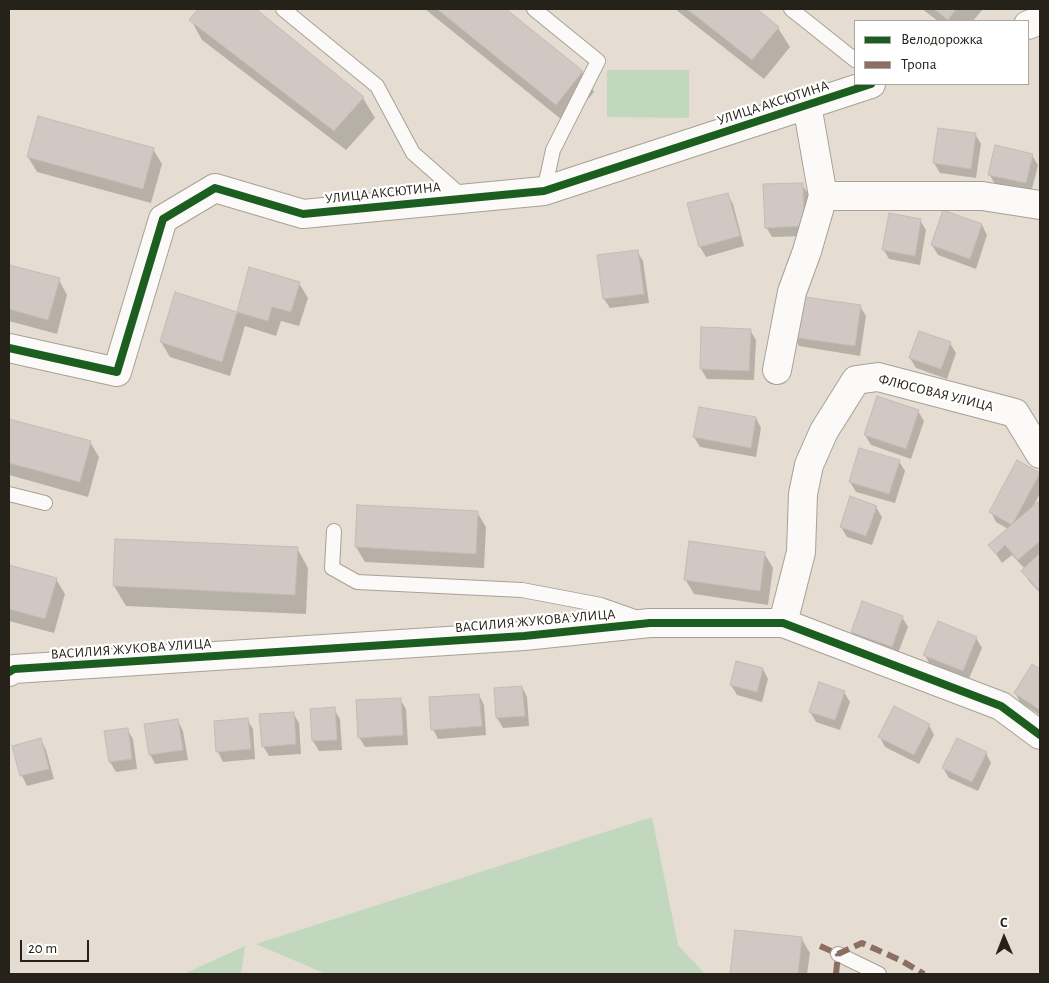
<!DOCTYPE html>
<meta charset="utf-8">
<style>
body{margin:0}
#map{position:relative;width:1049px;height:983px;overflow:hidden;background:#e5ddd1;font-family:"Alegreya Sans",sans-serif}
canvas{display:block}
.frame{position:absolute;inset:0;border:10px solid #262119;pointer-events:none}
.legend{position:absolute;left:854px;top:20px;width:175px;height:65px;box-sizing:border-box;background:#fff;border:1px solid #a8a6a3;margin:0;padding:6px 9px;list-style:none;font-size:15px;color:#262119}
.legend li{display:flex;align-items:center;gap:10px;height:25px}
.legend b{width:25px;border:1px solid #a8a6a3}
.north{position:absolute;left:979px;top:913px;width:50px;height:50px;-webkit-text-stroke:4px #fff;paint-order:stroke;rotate:359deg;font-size:14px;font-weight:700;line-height:20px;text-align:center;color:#262119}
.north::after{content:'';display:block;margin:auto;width:18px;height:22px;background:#262119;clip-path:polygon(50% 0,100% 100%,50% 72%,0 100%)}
.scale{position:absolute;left:20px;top:940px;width:69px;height:22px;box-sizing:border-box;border:2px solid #262119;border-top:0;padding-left:6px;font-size:15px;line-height:18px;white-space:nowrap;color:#262119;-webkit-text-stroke:4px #fff;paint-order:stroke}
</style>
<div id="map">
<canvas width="1049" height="983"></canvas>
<div class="frame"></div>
<ul class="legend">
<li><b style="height:6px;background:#1b5e20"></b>Велодорожка</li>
<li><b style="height:6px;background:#8d6e63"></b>Тропа</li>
</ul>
<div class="north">С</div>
<div class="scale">20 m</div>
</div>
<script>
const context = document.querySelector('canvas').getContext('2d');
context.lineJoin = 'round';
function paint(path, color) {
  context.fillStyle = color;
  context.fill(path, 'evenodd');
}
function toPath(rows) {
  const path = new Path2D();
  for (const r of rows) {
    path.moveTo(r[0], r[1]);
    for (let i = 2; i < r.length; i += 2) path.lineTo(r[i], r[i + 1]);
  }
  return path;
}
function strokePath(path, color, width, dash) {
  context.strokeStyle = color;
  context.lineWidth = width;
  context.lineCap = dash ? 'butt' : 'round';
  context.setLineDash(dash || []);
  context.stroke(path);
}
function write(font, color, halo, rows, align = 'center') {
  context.font = font + ' "Alegreya Sans",sans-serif';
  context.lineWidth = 4.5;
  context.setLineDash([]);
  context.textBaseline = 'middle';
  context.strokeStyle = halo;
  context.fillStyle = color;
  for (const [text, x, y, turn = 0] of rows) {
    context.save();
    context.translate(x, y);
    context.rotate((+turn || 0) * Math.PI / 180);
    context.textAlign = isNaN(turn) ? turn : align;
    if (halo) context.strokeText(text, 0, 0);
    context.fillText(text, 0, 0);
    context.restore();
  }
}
const green = toPath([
 [607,70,689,70,689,118,607,117],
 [652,817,678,945,705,974,326,974,256,944],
 [245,946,241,974,184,974]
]);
const shadow = toPath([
 [200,9,254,9,363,98,375,118,346,150,202,40,191,20],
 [425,9,504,9,582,72,594,92,567,124],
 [675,9,755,9,778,28,790,47,764,79],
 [922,9,983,9,973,21,938,21],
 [975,134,981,144,976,178,940,173,934,163],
 [153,149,162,164,151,203,37,172,28,157],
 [1032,155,1038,165,1031,193,995,184,989,174],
 [802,184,808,194,809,236,772,237,766,227],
 [727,194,733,204,744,246,706,257,700,247,689,204],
 [944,212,982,225,987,235,976,269,938,255,932,245],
 [920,220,926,230,920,265,889,259,883,249],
 [637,251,643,261,649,303,610,308,604,299],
 [9,266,59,280,67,295,57,334,9,321],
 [299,283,308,298,299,326,281,321,276,336,245,326,230,376,170,357,161,342,176,294,238,313],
 [860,306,866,316,860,356,799,346,793,336],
 [750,330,756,340,754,380,707,379,701,369],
 [950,343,956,353,947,379,916,368,910,358],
 [918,411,924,421,911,459,871,445,865,435],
 [756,418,761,428,756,457,700,447,694,437],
 [9,420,90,442,99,457,88,497,9,475],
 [899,461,905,471,895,503,856,492,850,482],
 [1039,474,1040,493,1032,509,1040,504,1040,593,1029,581,1023,571,1025,569,1012,555,1002,563,990,545,1008,529,996,522,991,512],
 [876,507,882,517,872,545,847,537,841,527],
 [477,512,486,527,484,568,365,562,356,547],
 [297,548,308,568,306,614,126,606,114,586],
 [764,553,773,568,768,605,694,594,685,579],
 [9,566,56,579,65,594,54,633,9,621],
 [902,617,908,627,897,656,858,642,852,632],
 [976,638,982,648,968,681,930,665,925,655],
 [1033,666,1040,671,1040,715,1021,703,1015,693],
 [763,669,768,679,762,702,737,695,731,685],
 [522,687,527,697,529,726,503,728,497,718],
 [844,692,850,702,840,730,816,722,810,712],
 [479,695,484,705,486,735,438,739,433,729],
 [400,699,406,709,408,745,365,747,359,737],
 [334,709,340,719,342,750,319,751,313,741],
 [293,713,299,723,301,754,269,756,263,746],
 [247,719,253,729,255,759,223,762,218,752],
 [178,721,183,731,188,760,155,764,150,754],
 [929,725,934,735,919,764,885,747,880,737],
 [127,729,133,739,137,769,116,772,110,762],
 [41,740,46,750,54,779,27,786,22,776,14,747],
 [986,753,991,763,978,791,949,778,943,768],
 [801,938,810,953,807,974,731,974]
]);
const building = toPath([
 [198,9,256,9,364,97,334,131,189,20,198,9],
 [437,9,506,9,583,71,556,105,437,9],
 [687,9,757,9,779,27,752,60,687,9],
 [934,9,956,9,948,20,934,9],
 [38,116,154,148,143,189,27,157,38,116],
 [938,128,976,133,971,169,933,163,938,128],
 [995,145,1033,154,1026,183,988,175,995,145],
 [803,183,804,226,765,228,763,184,803,183],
 [728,193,740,236,699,247,687,203,728,193],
 [943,210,982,224,970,259,931,245,943,210],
 [889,213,921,219,915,256,882,250,889,213],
 [638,250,644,294,603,299,597,255,638,250],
 [9,265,60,278,48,320,9,309,9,265],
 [249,267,300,282,291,312,272,307,268,321,237,312,249,267],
 [175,292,237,312,222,362,160,342,175,292],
 [798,296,861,305,855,346,792,337,798,296],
 [701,327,751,329,749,371,700,369,701,327],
 [919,331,951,342,941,369,909,358,919,331],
 [877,396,919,410,906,449,864,435,877,396],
 [699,407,756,417,751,448,693,437,699,407],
 [9,419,91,441,80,482,9,463,9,419],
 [859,448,900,460,889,494,849,482,859,448],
 [1017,460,1040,473,1012,525,989,512,1017,460],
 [850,496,877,506,866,536,840,527,850,496],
 [1039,501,1040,541,1018,560,1005,545,996,554,988,545,1039,501],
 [357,505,478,511,476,554,355,547,357,505],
 [115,539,298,547,295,595,113,586,115,539],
 [689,541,765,552,760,591,684,580,689,541],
 [1040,553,1040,591,1021,571,1040,553],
 [9,565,57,578,45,619,9,609,9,565],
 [862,601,903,616,892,647,851,632,862,601],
 [938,621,977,637,963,671,923,655,938,621],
 [736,661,763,668,757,692,730,685,736,661],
 [1032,664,1040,669,1040,710,1014,693,1032,664],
 [819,682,845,691,835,720,809,712,819,682],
 [522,686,525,716,496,718,494,688,522,686],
 [479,694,482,726,431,730,429,697,479,694],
 [401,698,403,735,358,738,356,700,401,698],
 [894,706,930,724,914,755,878,737,894,706],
 [335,707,337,740,312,741,310,709,335,707],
 [294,712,296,744,262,747,259,714,294,712],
 [248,718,251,749,216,752,214,721,248,718],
 [178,719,183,750,149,755,144,724,178,719],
 [128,728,132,759,109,762,104,731,128,728],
 [41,738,49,769,20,776,12,746,41,738],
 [957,738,987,752,972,782,942,768,957,738],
 [735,930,802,937,798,974,730,974,735,930]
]);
const lane = toPath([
 [283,9,377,86,413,153,463,197],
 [534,9,598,61,553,150,544,191],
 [791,9,855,60],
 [9,494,45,503],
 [334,531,332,568,357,582,522,590,601,605,638,618],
 [838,954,879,974]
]);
const street = toPath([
 [1028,25,1040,20],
 [823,196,982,196,1040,205],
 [9,348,117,372,163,219,215,188,303,214,544,191,871,84],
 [777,370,792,292,807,251,823,196,807,105],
 [783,623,801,552,803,494,809,465,824,431,856,380,878,377,1015,413,1040,454],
 [9,672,14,669,524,636,650,623,783,623,1001,706,1040,735]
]);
const quiet = toPath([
 [820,946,838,954],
 [838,954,862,943,902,961,924,974],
 [836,974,838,954]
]);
const cycleway = toPath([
 [9,348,117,372,163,219,215,188,303,214,544,191,871,84],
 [9,672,14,669,524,636,650,623,783,623,1001,706,1040,735]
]);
const streetNames = [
 ["УЛИЦА АКСЮТИНА",773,103,-18],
 ["УЛИЦА АКСЮТИНА",383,193,-6],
 ["ФЛЮСОВАЯ УЛИЦА",936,393,14],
 ["ВАСИЛИЯ ЖУКОВА УЛИЦА",535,621,-5],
 ["ВАСИЛИЯ ЖУКОВА УЛИЦА",131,649,-4]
];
paint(green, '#c1d8be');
paint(shadow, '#0003');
paint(building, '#d1c8c4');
strokePath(building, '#c3bbb7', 1);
strokePath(lane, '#a7a097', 16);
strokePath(street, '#a7a097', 30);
strokePath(lane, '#fbfaf8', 14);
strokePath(street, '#fbfaf8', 28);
strokePath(quiet, '#8d6e63', 6, [12, 6]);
strokePath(cycleway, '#1b5e20', 8);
write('14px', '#262119', '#fff', streetNames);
</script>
